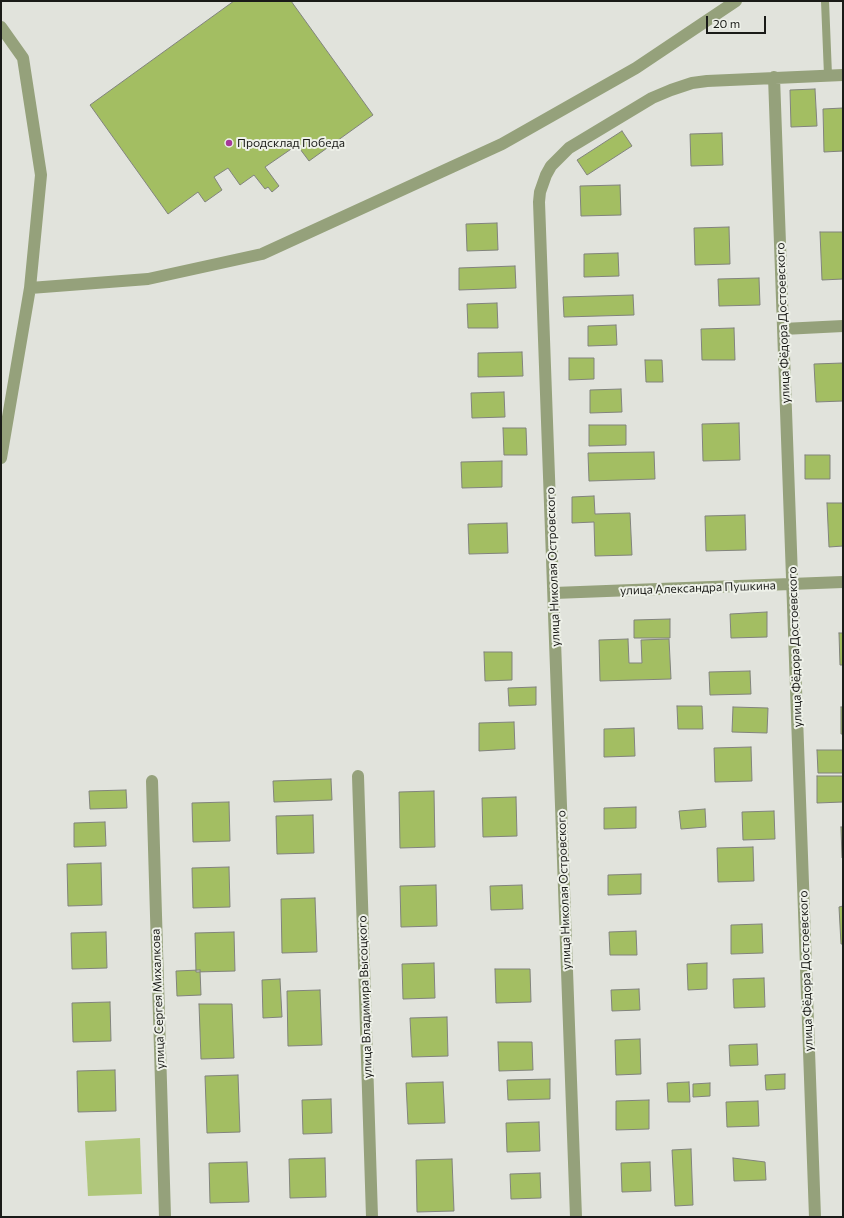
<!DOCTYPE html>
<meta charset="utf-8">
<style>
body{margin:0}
#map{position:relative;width:844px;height:1218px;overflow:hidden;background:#e1e3dc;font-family:Commissioner,sans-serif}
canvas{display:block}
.frame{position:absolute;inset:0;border:2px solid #1a1b18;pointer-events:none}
.scale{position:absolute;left:706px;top:16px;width:60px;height:18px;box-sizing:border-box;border:2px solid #1a1b18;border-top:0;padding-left:5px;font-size:12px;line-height:14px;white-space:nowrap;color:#1a1b18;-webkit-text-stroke:3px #eef1e9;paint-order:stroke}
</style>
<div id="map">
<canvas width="844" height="1218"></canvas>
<div class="frame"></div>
<div class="scale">20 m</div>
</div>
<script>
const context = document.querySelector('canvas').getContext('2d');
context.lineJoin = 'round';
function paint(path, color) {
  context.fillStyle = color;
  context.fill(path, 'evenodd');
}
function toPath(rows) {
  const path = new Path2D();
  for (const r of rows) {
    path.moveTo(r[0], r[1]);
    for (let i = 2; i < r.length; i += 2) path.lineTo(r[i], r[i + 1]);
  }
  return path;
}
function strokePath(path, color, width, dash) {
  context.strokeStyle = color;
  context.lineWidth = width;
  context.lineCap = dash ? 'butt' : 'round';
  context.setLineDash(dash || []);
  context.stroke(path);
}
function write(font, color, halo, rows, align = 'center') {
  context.font = font + ' Commissioner,sans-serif';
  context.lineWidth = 4;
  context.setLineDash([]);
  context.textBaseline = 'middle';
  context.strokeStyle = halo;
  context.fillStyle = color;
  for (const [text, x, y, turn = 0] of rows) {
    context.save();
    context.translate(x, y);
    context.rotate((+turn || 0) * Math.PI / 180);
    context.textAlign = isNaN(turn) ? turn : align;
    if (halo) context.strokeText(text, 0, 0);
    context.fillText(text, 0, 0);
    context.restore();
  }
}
const green = toPath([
 [140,1138,142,1194,88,1196,85,1141]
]);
const building = toPath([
 [234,1,291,1,373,115,309,161,297,145,265,167,279,186,272,192,268,187,265,189,254,175,240,185,228,168,214,177,222,190,205,202,198,192,168,214,90,105,234,1],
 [815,89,817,126,791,127,790,90,815,89],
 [843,108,843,151,824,152,823,109,843,108],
 [622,131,632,146,587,175,577,160,622,131],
 [722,133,723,165,691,166,690,134,722,133],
 [620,185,621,215,581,216,580,186,620,185],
 [497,223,498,250,467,251,466,224,497,223],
 [729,227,730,264,695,265,694,228,729,227],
 [820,232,843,232,843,279,822,280,820,232],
 [618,253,619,276,584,277,584,254,618,253],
 [515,266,516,288,459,290,459,268,515,266],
 [759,278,760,305,719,306,718,279,759,278],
 [633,295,634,315,564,317,563,297,633,295],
 [497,303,498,328,468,328,467,304,497,303],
 [616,325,617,345,588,346,588,326,616,325],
 [734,328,735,360,702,360,701,329,734,328],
 [522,352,523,376,478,377,478,353,522,352],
 [569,358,594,358,594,379,569,380,569,358],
 [645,360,662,360,663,382,646,382,645,360],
 [843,363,843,401,816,402,814,364,843,363],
 [621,389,622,412,590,413,590,390,621,389],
 [504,392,505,417,472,418,471,393,504,392],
 [739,423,740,460,703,461,702,424,739,423],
 [589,425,626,425,626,445,589,446,589,425],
 [503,428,526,428,527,455,504,455,503,428],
 [654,452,655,479,589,481,588,453,654,452],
 [805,455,830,455,830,479,805,479,805,455],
 [502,461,502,487,462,488,461,462,502,461],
 [594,496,595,514,630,513,632,555,595,556,594,522,572,523,572,497,594,496],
 [827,503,843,503,843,546,829,547,827,503],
 [745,515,746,550,706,551,705,516,745,515],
 [507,523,508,553,469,554,468,524,507,523],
 [767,612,767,637,731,638,730,614,767,612],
 [670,619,670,638,634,638,634,620,670,619],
 [839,633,843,633,843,665,840,665,839,633],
 [628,639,629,663,642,663,641,640,669,639,671,679,600,681,599,640,628,639],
 [484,652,512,652,512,680,485,681,484,652],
 [750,671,751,694,710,695,709,672,750,671],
 [536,687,536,705,509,706,508,688,536,687],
 [677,706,702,706,703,729,678,729,677,706],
 [733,707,768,708,767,733,732,732,733,707],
 [841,707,843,707,843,734,841,734,841,707],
 [514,722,515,749,479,751,479,723,514,722],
 [634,728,635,756,604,757,604,729,634,728],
 [751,747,752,781,715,782,714,748,751,747],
 [817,750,843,750,843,773,818,773,817,750],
 [817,776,843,776,843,802,817,803,817,776],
 [331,779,332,800,274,802,273,781,331,779],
 [126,790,127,808,90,809,89,791,126,790],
 [434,791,435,847,400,848,399,792,434,791],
 [516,797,517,836,483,837,482,798,516,797],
 [229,802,230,841,193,842,192,803,229,802],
 [636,807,636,828,604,829,604,808,636,807],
 [705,809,706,827,681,829,679,811,705,809],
 [774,811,775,839,743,840,742,812,774,811],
 [313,815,314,853,277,854,276,816,313,815],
 [105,822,106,846,74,847,74,823,105,822],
 [841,827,843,827,843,858,842,858,841,827],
 [753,847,754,881,718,882,717,848,753,847],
 [101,863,102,905,68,906,67,864,101,863],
 [229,867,230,907,193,908,192,868,229,867],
 [641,874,641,894,608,895,608,875,641,874],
 [436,885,437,926,401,927,400,886,436,885],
 [522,885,523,909,491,910,490,886,522,885],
 [315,898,317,952,282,953,281,899,315,898],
 [843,906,843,944,841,944,839,907,843,906],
 [762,924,763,953,731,954,731,925,762,924],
 [636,931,637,955,610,955,609,932,636,931],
 [106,932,107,968,72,969,71,933,106,932],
 [234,932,235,971,196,972,195,933,234,932],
 [434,963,435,998,403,999,402,964,434,963],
 [707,963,707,989,688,990,687,964,707,963],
 [495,969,530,969,531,1002,496,1003,495,969],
 [200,970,201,995,177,996,176,971,200,970],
 [764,978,765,1007,734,1008,733,979,764,978],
 [280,979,282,1017,263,1018,262,980,280,979],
 [639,989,640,1010,612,1011,611,990,639,989],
 [320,990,322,1045,288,1046,287,991,320,990],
 [110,1002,111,1041,73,1042,72,1003,110,1002],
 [199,1004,232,1004,234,1058,201,1059,199,1004],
 [447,1017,448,1056,412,1057,410,1018,447,1017],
 [640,1039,641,1074,616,1075,615,1040,640,1039],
 [498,1042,532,1042,533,1070,499,1071,498,1042],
 [757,1044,758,1065,730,1066,729,1045,757,1044],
 [115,1070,116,1111,78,1112,77,1071,115,1070],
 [785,1074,785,1089,766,1090,765,1075,785,1074],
 [238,1075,240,1132,207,1133,205,1076,238,1075],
 [550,1079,550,1099,508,1100,507,1080,550,1079],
 [443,1082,445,1123,408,1124,406,1083,443,1082],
 [689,1082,690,1102,668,1102,667,1083,689,1082],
 [710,1083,710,1096,693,1097,693,1084,710,1083],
 [331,1099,332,1133,303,1134,302,1100,331,1099],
 [649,1100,649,1129,616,1130,616,1101,649,1100],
 [758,1101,759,1126,727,1127,726,1102,758,1101],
 [539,1122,540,1151,507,1152,506,1123,539,1122],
 [691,1149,693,1205,675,1206,672,1150,691,1149],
 [325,1158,326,1197,290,1198,289,1159,325,1158],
 [733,1158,765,1162,766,1180,734,1181,733,1158],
 [452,1159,454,1211,417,1212,416,1160,452,1159],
 [247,1162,249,1202,210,1203,209,1163,247,1162],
 [650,1162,651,1191,622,1192,621,1163,650,1162],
 [540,1173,541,1198,511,1199,510,1174,540,1173]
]);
const lane = toPath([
 [825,1,828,75]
]);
const street = toPath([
 [1,27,23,58,41,175,30,288,1,458],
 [774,77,815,1217],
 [30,288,148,279,262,254,502,144,636,68,736,1],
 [783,329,843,326],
 [554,593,843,582],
 [358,776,372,1217],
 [152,781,165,1217],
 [576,1217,539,202,540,192,546,175,551,166,569,148,652,98,671,90,692,83,707,81,843,75]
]);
const markers = [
 [229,143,4,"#a53999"]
];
const poiNames = [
 ["Продсклад Победа",237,143]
];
const streetNames = [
 ["улица Фёдора Достоевского",783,323,-92],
 ["улица Николая Островского",553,567,-92],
 ["улица Александра Пушкина",698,588,-2],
 ["улица Фёдора Достоевского",795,647,-92],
 ["улица Николая Островского",564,890,-92],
 ["улица Фёдора Достоевского",806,971,-92],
 ["улица Владимира Высоцкого",365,997,-92],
 ["улица Сергея Михалкова",158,999,-92]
];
paint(green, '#b0c77b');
paint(building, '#a3be62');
strokePath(building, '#81837d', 1);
strokePath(lane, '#95a17b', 8);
strokePath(street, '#95a17b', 12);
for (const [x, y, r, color] of markers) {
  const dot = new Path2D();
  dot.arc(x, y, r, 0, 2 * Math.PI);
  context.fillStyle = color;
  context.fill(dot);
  strokePath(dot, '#eef1e9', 1.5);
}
write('12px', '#1a1b18', '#eef1e9', poiNames, 'left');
write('12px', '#1a1b18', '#eef1e9', streetNames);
</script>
